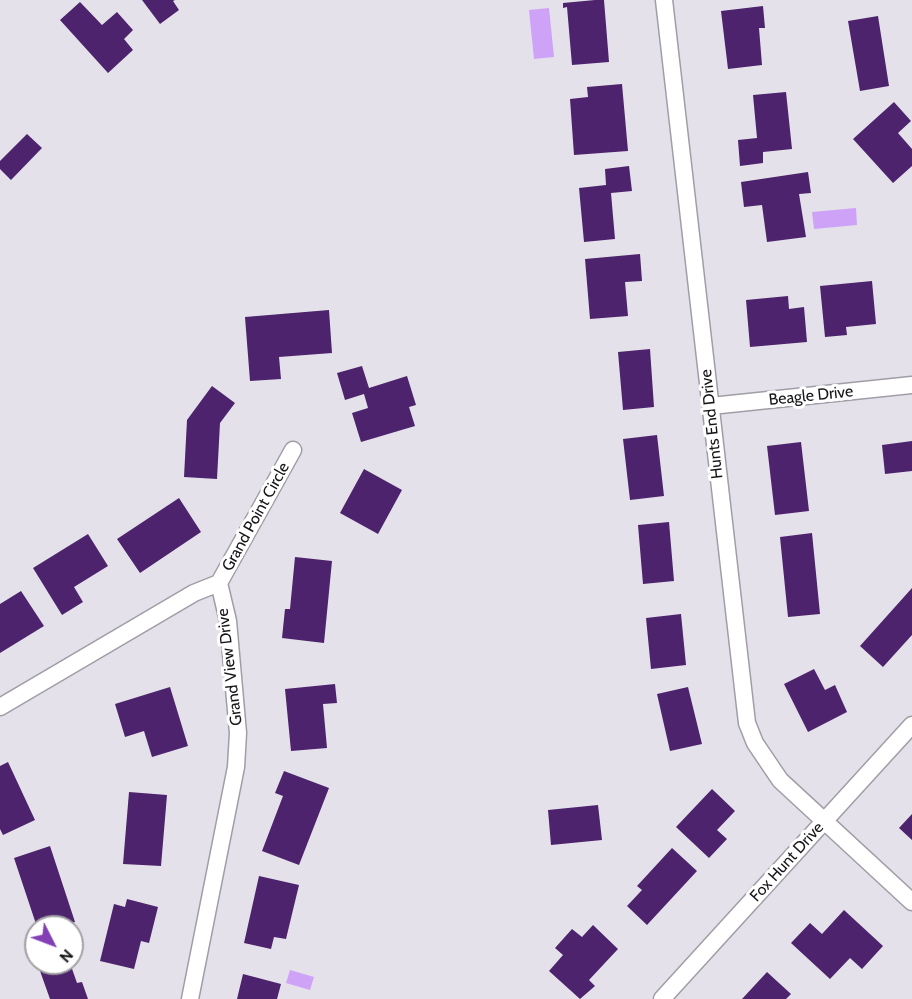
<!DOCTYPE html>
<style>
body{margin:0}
#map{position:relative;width:912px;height:999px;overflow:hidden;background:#e5e1ea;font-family:Cabin,sans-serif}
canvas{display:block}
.north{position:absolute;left:24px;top:915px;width:60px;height:60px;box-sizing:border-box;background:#fff;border:2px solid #a2a1a3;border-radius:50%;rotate:132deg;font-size:16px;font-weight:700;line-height:24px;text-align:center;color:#171518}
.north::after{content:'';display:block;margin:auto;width:21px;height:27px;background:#8240b4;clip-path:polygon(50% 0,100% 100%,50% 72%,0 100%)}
</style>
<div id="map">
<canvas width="912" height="999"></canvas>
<div class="north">N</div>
</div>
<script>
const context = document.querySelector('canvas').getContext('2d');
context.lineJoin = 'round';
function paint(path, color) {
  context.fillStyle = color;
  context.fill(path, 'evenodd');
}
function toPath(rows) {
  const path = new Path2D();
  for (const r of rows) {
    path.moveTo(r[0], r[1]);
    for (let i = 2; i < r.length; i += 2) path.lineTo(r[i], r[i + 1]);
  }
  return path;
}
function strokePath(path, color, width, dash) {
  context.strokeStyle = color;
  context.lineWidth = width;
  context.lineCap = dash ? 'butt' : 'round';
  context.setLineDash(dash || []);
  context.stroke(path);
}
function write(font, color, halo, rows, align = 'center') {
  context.font = font + ' Cabin,sans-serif';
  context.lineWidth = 6;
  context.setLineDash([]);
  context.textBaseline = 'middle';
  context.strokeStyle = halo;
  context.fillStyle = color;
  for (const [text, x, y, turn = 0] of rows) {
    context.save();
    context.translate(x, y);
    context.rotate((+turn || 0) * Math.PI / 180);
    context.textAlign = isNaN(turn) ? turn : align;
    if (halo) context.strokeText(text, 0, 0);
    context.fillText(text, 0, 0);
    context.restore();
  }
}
const water = toPath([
 [549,8,554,57,534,59,529,10],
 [856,208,857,225,814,229,812,212],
 [290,970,314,977,310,990,286,983]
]);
const building = toPath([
 [142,0,175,0,173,1,179,10,160,24],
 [595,0,604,0,609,62,572,65,567,7,563,8,563,3],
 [80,2,102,25,117,12,133,30,124,39,133,50,108,73,60,20],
 [763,6,765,28,759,28,762,65,728,69,721,11],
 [878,16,889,86,860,91,848,21],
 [622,84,628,151,574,155,570,99,588,97,587,87],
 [786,92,792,149,763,152,763,163,740,166,738,140,757,138,753,95],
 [894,102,911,121,898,133,912,149,912,166,893,183,853,139],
 [27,134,42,148,11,180,0,169,0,161],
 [629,166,632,191,611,193,615,239,584,242,579,188,606,185,605,169],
 [808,172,811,193,799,194,806,237,767,242,762,205,744,207,741,182],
 [640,254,642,281,625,282,628,316,590,319,585,259],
 [872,281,876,324,846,327,847,335,825,337,820,286],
 [788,296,789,309,804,307,807,342,750,347,746,300],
 [329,310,332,353,279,357,281,379,250,381,245,317],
 [650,349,654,407,623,410,618,352],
 [362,366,369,388,407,376,416,405,409,407,415,426,361,442,352,413,368,408,364,394,345,400,337,373],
 [212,386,235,403,220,423,217,479,184,477,187,420],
 [657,435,664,496,630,500,623,439],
 [912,441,912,471,885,474,882,445],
 [801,442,809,511,775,515,767,446],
 [364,469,402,490,378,534,340,513],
 [179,498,201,532,140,573,117,539],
 [669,522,674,581,643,584,638,525],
 [812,533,820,614,788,617,780,537],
 [88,534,108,566,74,587,83,602,62,615,33,568],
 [295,557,332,561,324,643,282,638,285,609,290,609],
 [912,588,912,635,883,667,860,646],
 [21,591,44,626,0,653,0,604],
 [681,614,686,665,651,669,646,618],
 [814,669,825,690,835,685,847,712,808,732,784,684],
 [335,684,337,703,323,704,327,748,291,751,285,689],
 [170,687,188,746,152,757,144,731,125,737,115,704],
 [688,687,702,744,670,751,657,694],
 [8,762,35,820,3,835,0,829,0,766],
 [284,771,329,788,299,865,262,851,283,796,275,793],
 [712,789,735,811,717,830,727,839,709,858,676,827],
 [129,792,167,795,161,866,123,864],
 [598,805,602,840,551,845,548,810],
 [912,814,912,840,899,828],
 [50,846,75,922,60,927,37,927,14,858],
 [672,848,697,871,647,925,627,906,642,890,637,886],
 [259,876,299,885,286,939,274,937,271,949,244,943],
 [127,899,158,907,149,943,141,941,134,969,100,961,114,904,125,907],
 [844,910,883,946,862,969,850,958,830,979,791,943,810,923,822,934],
 [593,925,618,949,589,980,595,986,580,999,549,971,563,955,555,948,572,929,582,937],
 [63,963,70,963,77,983,82,982,88,999,50,999,40,971],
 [767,972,791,994,786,999,742,999],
 [243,974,281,984,277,999,237,999]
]);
const street = toPath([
 [664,0,747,723,755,743,780,780,912,902],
 [711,406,912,385],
 [219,583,293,450],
 [0,707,194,593,219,583],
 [190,999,236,767,238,733,228,621,219,583],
 [662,999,912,725]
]);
const streetNames = [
 ["Beagle Drive",811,396,-6],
 ["Hunts End Drive",712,424,-96],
 ["Grand Point Circle",256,517,-61],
 ["Grand View Drive",230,667,-97],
 ["Fox Hunt Drive",787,862,-48]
];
paint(water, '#cea3f7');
paint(building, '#4c236c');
strokePath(street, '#a19da6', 19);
strokePath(street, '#fff', 16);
write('16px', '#171518', '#fff', streetNames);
</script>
